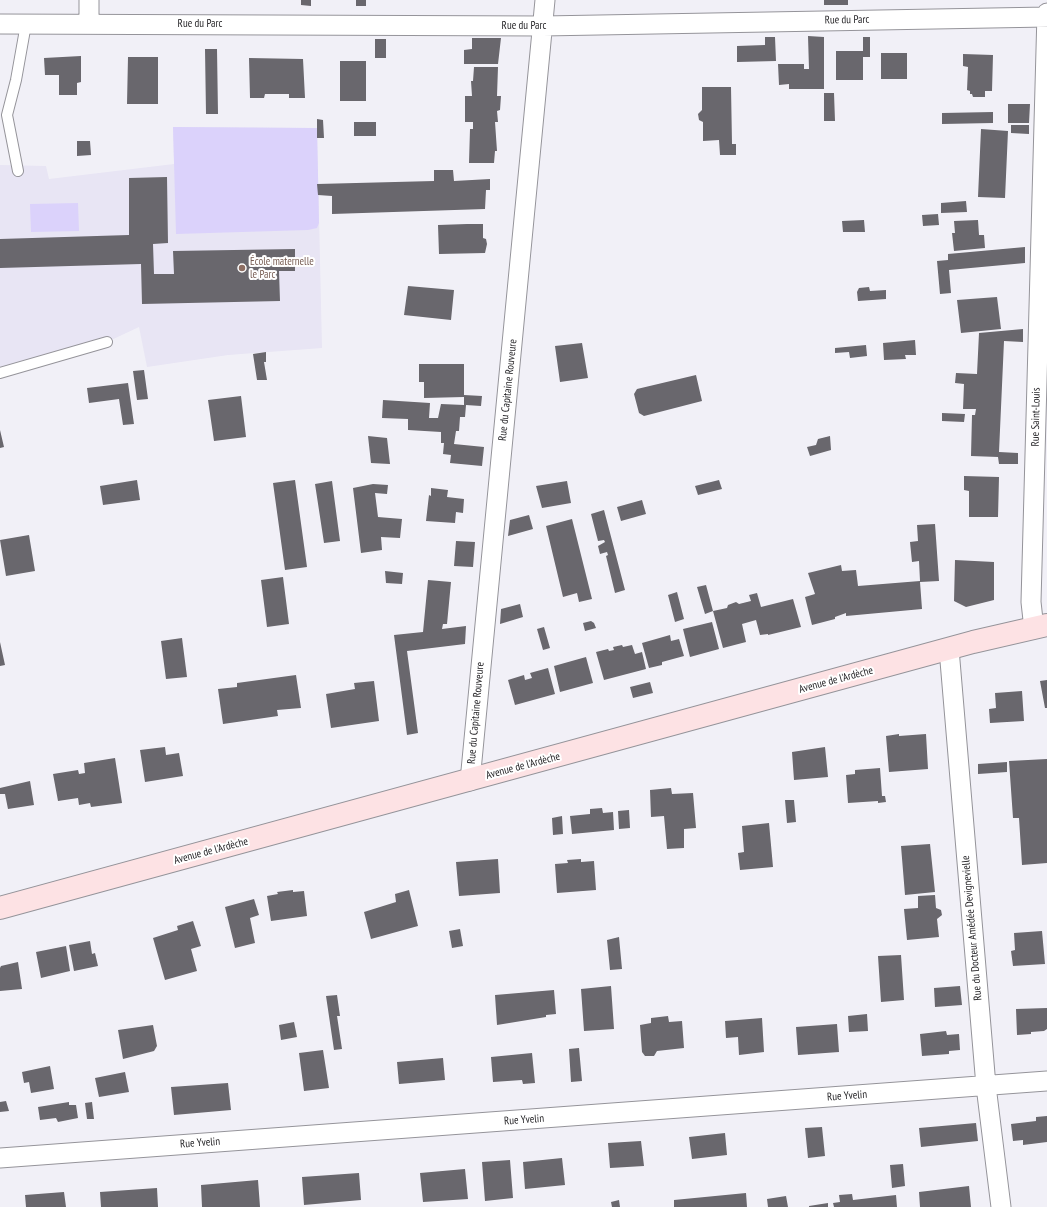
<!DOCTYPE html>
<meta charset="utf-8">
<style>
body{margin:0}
canvas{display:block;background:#f1f0f7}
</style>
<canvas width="1047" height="1207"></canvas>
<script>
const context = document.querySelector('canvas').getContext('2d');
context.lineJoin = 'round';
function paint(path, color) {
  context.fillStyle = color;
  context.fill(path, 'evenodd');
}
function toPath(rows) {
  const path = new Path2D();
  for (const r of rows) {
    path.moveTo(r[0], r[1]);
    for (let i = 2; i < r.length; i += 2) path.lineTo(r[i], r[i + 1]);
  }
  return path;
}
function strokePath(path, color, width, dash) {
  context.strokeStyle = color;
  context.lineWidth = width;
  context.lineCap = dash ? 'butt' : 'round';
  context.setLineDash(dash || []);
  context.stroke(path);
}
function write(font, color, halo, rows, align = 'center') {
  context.font = font + ' "PT Sans Narrow",sans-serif';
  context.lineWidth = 4;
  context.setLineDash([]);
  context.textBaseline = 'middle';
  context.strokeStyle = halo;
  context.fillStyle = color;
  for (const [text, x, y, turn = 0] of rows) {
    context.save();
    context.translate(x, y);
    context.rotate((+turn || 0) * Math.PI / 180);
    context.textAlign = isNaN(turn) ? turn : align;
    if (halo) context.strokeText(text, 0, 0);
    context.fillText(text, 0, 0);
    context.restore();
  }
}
const built = toPath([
 [173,127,317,128,322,348,228,355,147,367,139,327,107,342,0,373,0,165,46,166,49,179,174,164]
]);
const green = toPath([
 [173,127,317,128,319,223,317,228,308,230,176,234],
 [78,203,79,231,31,232,30,204]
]);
const building = toPath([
 [301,0,311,0,311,6,301,5],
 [356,0,366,0,366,6,356,6],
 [824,0,848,0,848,5,824,5],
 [808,36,824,37,824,89,789,89,789,84,779,85,778,64,804,64,804,69,809,69],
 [765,37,775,37,776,61,737,62,737,46,765,45],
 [863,37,870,37,870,57,863,57,863,80,836,80,836,51,863,51],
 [472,38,501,38,498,64,464,64,464,50,472,49],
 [375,39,386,39,386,58,375,58],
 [205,49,217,49,218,114,206,114],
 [881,53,907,53,907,79,881,79],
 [963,54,993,55,992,91,985,91,985,97,973,97,972,94,970,94,970,91,967,90,968,67,963,66],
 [81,56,81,82,77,83,77,95,59,95,59,75,45,75,44,58],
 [128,57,158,57,158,104,127,104],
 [249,58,303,59,305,98,289,98,289,94,265,94,264,98,250,98],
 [340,61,366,61,366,101,340,101],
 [474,67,498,67,497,96,501,96,500,110,497,111,498,122,495,122,497,151,495,151,494,163,469,163,470,129,473,129,473,122,465,122,465,96,472,96,471,81,473,81],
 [702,87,731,87,732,144,736,144,736,155,720,155,719,140,703,141,703,122,699,120,698,114,702,110],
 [824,93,834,93,835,121,824,121],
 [1008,104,1030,104,1029,123,1008,123],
 [993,112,993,123,942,124,942,113],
 [317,119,323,120,324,138,317,138],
 [354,122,376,122,376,136,354,136],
 [1011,125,1029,125,1029,134,1011,133],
 [981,129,1008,131,1005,198,978,197],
 [77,141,90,141,91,155,77,156],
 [434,170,453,170,454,181,490,179,490,190,486,190,485,209,332,214,332,196,318,195,317,184,434,181],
 [167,177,168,243,153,244,154,274,174,274,173,251,295,249,295,271,279,271,280,301,142,304,141,264,0,268,0,239,129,235,129,178],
 [966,201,967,212,941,213,941,203],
 [938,214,939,225,923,226,922,215],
 [864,220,865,232,843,232,842,221],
 [978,220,979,235,984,235,985,248,954,251,952,233,955,233,954,221],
 [467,224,483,224,483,238,486,239,487,244,485,253,439,254,438,225],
 [1025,247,1025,263,949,270,951,293,940,294,937,261,948,260,948,254],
 [408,286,454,290,451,320,404,315],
 [869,287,870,291,886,290,886,299,858,301,857,292,859,288],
 [997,297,1001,329,961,333,957,300],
 [1023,329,1023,342,1004,341,999,452,1018,453,1018,464,999,464,998,457,971,456,972,415,975,415,976,409,963,409,964,384,955,383,956,373,977,374,979,333],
 [915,340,916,355,905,355,906,359,884,360,883,343],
 [582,343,588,378,560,382,555,346],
 [866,345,867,356,850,358,849,352,835,353,835,348],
 [266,352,266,362,264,362,267,380,257,380,253,354],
 [419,364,464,364,464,395,482,396,481,406,466,405,465,417,460,417,459,431,456,431,454,444,484,447,482,466,450,463,451,455,443,454,444,443,441,443,441,432,408,430,408,419,382,418,383,400,430,403,429,418,438,418,441,404,464,405,464,397,424,398,424,382,419,382],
 [144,370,148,399,137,400,133,371],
 [696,375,702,401,644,416,639,413,634,394,637,389],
 [128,383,134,424,123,425,119,399,89,403,87,388],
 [241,396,246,437,214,441,208,400],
 [942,413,965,414,964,422,942,421],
 [0,430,4,447,0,448],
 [368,436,387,438,390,464,371,463],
 [830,436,831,450,810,456,807,447,816,445,818,439],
 [964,476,999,477,998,517,969,517,969,491,964,490],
 [137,480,140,500,103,505,100,486],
 [295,480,307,567,285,570,273,483],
 [719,480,722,489,698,495,695,486],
 [332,481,340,541,324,543,315,484],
 [567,481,571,503,542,508,536,486],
 [373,484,388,485,387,494,375,493,378,517,402,519,400,538,381,537,382,550,361,553,353,488],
 [431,488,448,490,447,497,464,499,463,513,456,512,455,523,426,521,429,495,431,496],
 [642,500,646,514,621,521,617,507],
 [604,510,625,590,615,593,606,556,608,555,607,552,600,554,598,546,605,542,604,540,598,541,591,514],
 [529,515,533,529,508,536,510,520],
 [572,519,592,599,579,602,577,593,563,597,546,526],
 [935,524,939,581,920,582,922,609,846,616,846,613,835,617,835,619,812,625,805,597,815,594,808,573,841,565,842,571,856,570,858,586,920,581,919,561,912,562,910,542,918,541,917,525],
 [29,535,35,571,6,576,0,540],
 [456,541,475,542,473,567,454,566],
 [955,560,994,562,994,600,966,607,954,601],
 [385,571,403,573,402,584,386,583],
 [283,577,289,624,267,627,261,580],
 [428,580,451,582,447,624,443,624,442,629,466,626,465,644,407,651,418,733,407,735,394,635,423,632],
 [706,585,713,611,705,614,697,587],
 [677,592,684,619,675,622,668,595],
 [757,593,761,607,793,599,801,627,768,635,768,634,760,635,756,620,742,624,746,642,723,648,713,611,727,608,728,605,736,602,739,604,751,601,749,595],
 [520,604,523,617,500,624,501,609],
 [591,621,594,623,596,628,585,631,583,623],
 [712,622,719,649,690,657,683,629],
 [544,627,550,648,543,650,537,629],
 [670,635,671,641,679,639,684,656,662,662,662,665,649,668,642,643],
 [182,638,187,677,166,679,161,641],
 [0,642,5,665,0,666],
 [622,645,623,647,632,645,635,654,642,652,646,669,604,680,596,652,608,649,609,651,614,650,613,647],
 [586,657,593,683,560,692,554,666],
 [548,668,555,694,515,705,508,680,524,675,525,680,532,678,530,673],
 [296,675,301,708,277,710,278,716,223,724,218,689,237,687,237,683],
 [1047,680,1047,708,1045,708,1040,681],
 [374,681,379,721,331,728,326,694,355,689,354,683],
 [650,682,653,693,633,698,630,687],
 [1022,691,1024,721,990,723,989,709,996,708,995,693],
 [899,734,899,736,926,734,928,769,889,772,886,736],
 [165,747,166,755,179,753,183,776,145,782,140,750],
 [825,747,828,777,794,780,792,752],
 [115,758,122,803,91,807,90,803,79,805,78,798,58,801,53,774,78,770,79,774,85,773,84,763],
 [1047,759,1047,863,1022,865,1019,818,1013,818,1009,761],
 [1007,762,1007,772,978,774,978,764],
 [880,768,882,796,885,796,886,802,878,803,878,801,848,803,846,775,855,774,855,770],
 [30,781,34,805,8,809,5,794,0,794,0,788],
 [671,788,672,794,693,793,696,828,684,829,684,848,667,849,664,816,651,817,650,790],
 [785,800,794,800,796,822,787,823],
 [602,808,603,813,613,812,614,830,572,834,570,816,590,814,590,809],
 [629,810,630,828,619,829,618,811],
 [562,816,563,834,553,835,552,818],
 [769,823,773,867,740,870,738,853,744,852,742,826],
 [930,844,935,892,905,895,901,846],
 [498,859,500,893,459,896,456,862],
 [581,859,581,862,594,861,596,890,557,893,555,864,568,863,567,860],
 [293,890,293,892,304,891,307,916,271,921,267,896,278,894,277,892],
 [409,890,418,926,371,939,364,912,396,902,395,894],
 [935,895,936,908,941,910,942,915,937,919,939,937,907,940,904,909,918,908,918,896],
 [254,899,259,915,250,918,255,943,235,948,225,907],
 [193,921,201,946,191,949,197,971,165,980,153,938,178,930,177,926],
 [460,929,463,946,452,948,449,931],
 [1042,931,1045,964,1013,966,1011,951,1015,950,1014,933],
 [619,937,622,969,610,970,607,940],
 [90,941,92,954,95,953,98,966,74,971,69,945],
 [66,946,70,971,41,978,36,952],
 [901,955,904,1000,881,1002,878,956],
 [18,962,22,989,0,991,0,968,1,966],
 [611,986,614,1029,584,1031,581,989],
 [960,986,962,1005,935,1007,934,988],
 [554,990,556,1014,546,1015,546,1017,497,1025,495,995],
 [337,995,340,1016,337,1016,342,1049,334,1050,326,996],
 [1047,1008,1047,1029,1044,1031,1031,1032,1031,1034,1017,1035,1016,1009],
 [867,1014,868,1031,849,1032,848,1016],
 [668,1016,669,1022,682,1021,684,1048,657,1051,654,1056,645,1056,642,1052,640,1025,651,1023,651,1018],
 [762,1018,764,1052,739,1055,738,1037,726,1038,725,1021],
 [294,1022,297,1037,281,1040,279,1025],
 [837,1024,839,1052,798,1055,796,1027],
 [153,1025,157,1046,154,1051,123,1059,118,1030],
 [946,1031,947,1035,959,1034,960,1050,949,1051,949,1054,922,1056,920,1034],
 [579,1048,582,1081,571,1082,569,1049],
 [323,1050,329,1088,304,1091,299,1053],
 [532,1053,535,1083,523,1084,522,1080,493,1082,491,1057],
 [443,1058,445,1080,399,1084,397,1062],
 [50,1066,54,1089,31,1093,29,1082,24,1083,22,1072],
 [125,1072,129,1092,99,1097,95,1078],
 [228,1083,231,1110,174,1115,171,1087],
 [6,1101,9,1111,0,1112,0,1102],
 [69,1102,69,1105,76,1105,78,1118,58,1122,56,1118,40,1120,38,1107],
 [92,1102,94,1119,87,1119,85,1103],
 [1047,1116,1047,1142,1023,1145,1023,1140,1013,1141,1011,1124,1036,1121,1036,1117],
 [976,1123,978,1141,921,1147,919,1128],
 [822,1127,825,1156,808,1158,805,1128],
 [725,1133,727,1155,692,1159,689,1137],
 [641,1141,644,1166,610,1168,608,1143],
 [562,1158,565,1185,525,1189,523,1162],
 [510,1160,513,1198,485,1201,482,1162],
 [903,1164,905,1186,892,1188,890,1165],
 [465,1169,468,1199,423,1202,420,1173],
 [359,1173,361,1200,304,1205,302,1177],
 [258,1180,260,1207,202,1207,201,1185],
 [969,1186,971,1207,920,1207,919,1192],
 [157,1188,158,1207,101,1207,100,1192],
 [64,1192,66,1207,26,1207,25,1195],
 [746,1193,747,1207,674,1207,674,1200],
 [852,1194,853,1200,896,1195,897,1207,834,1207,833,1203,840,1202,839,1195],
 [786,1196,788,1207,768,1207,767,1199],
 [619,1200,620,1207,612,1207,611,1202],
 [828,1203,828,1207,809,1207,809,1206]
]);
const lane = toPath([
 [18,171,7,115,16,80,26,24],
 [0,373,107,342]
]);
const street = toPath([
 [89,0,89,24],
 [0,24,543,26,1047,17],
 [1034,629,1031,602,1047,13],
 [949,649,986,1086,1001,1207],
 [470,781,545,0],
 [0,1158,1047,1081]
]);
const secondary = toPath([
 [0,908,973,642,1047,625]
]);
const markers = [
 [242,268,4,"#8d6e63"]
];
const streetNames = [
 ["Rue du Parc",847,20,-1],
 ["Rue du Parc",200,24],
 ["Rue du Parc",524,26],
 ["Rue du Capitaine Rouveure",508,390,-84],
 ["Rue Saint-Louis",1036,417,-89],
 ["Avenue de l'Ardèche",836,680,-15],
 ["Rue du Capitaine Rouveure",476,713,-85],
 ["Avenue de l'Ardèche",523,766,-15],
 ["Avenue de l'Ardèche",211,851,-15],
 ["Rue du Docteur Amédée Devignevielle",972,928,-95],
 ["Rue Yvelin",847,1096,-4],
 ["Rue Yvelin",524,1120,-4],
 ["Rue Yvelin",200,1143,-4]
];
const educationNames = [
 ["École maternelle",250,262],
 ["le Parc",250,275]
];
paint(built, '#e8e5f4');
paint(green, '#dbd2fb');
paint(building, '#69676d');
strokePath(lane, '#95949a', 12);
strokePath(street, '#95949a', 21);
strokePath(secondary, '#95949a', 24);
strokePath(lane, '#fff', 10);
strokePath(street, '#fff', 19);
strokePath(secondary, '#fde2e4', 22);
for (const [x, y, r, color] of markers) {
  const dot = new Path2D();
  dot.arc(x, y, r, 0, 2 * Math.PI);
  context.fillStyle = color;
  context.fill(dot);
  strokePath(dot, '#fff', 1.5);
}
write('11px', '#262528', '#fff', streetNames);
write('11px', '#785e54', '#fff', educationNames, 'left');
</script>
